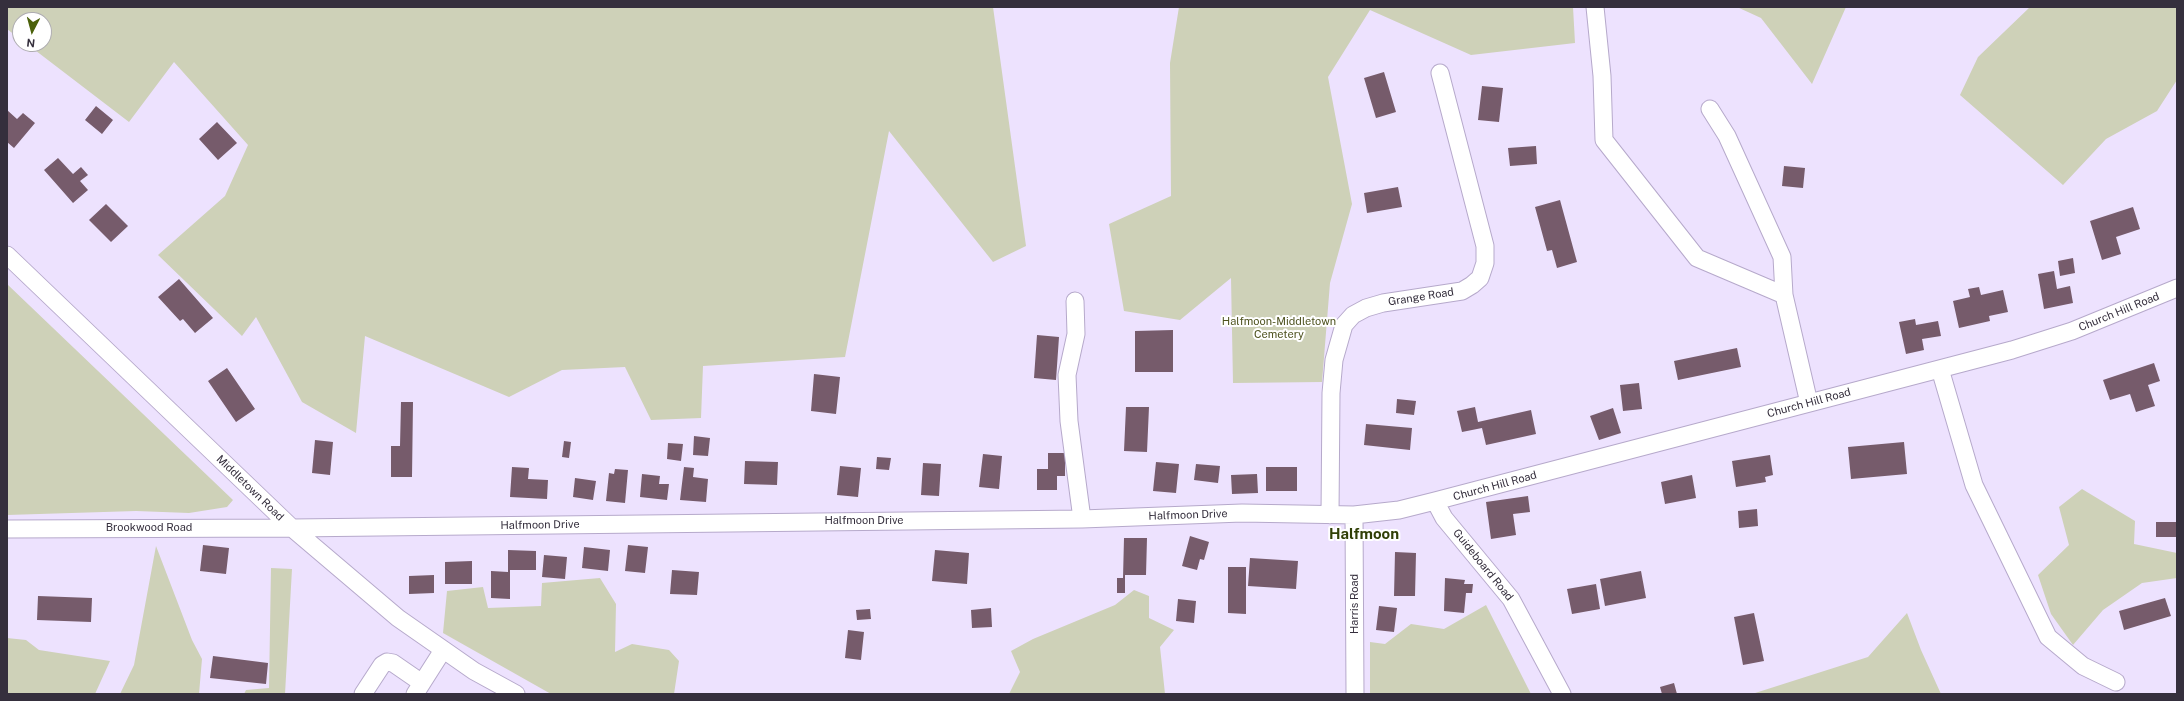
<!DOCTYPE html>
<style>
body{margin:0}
#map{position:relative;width:2184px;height:701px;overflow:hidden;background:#ede2fe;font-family:"Public Sans",sans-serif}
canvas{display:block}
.frame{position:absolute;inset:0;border:8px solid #352f3d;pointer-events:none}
.north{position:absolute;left:12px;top:12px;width:40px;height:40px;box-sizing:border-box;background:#fff;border:1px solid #aeacb1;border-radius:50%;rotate:186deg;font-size:11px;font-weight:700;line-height:16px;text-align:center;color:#352f3d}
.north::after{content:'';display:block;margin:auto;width:14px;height:18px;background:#4b610b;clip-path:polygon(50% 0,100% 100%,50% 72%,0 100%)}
</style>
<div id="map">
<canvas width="2184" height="701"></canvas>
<div class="frame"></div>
<div class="north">N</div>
</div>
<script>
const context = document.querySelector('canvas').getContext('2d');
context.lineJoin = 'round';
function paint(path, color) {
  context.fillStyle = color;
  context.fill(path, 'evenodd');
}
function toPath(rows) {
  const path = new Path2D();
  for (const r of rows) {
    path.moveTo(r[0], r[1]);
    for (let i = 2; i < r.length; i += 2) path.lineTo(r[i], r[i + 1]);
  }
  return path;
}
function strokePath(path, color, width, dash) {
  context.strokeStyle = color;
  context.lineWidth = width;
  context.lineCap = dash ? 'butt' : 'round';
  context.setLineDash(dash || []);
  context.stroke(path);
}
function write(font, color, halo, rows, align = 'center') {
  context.font = font + ' "Public Sans",sans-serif';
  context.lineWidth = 4;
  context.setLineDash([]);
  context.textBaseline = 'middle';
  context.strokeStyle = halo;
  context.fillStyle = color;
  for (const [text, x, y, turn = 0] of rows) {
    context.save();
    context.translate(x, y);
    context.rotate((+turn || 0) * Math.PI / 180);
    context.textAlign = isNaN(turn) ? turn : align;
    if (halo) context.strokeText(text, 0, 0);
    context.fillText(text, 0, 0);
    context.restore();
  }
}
const green = toPath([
 [7,7,993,7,1026,246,993,262,889,131,845,357,703,366,701,418,651,420,625,367,562,370,509,397,365,336,356,433,302,402,256,317,242,336,158,255,225,196,248,145,174,62,129,122,27,44,44,44,44,20,20,20,20,39,7,29],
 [1179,7,1573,7,1575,43,1471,55,1370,10,1328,77,1352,204,1330,283,1322,382,1233,383,1231,278,1180,320,1124,311,1109,224,1171,196,1170,63],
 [1737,7,1846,7,1812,84,1761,18],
 [2030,7,2177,7,2177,80,2157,111,2106,139,2063,185,1960,95,1978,57],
 [7,284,233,500,227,507,189,513,136,511,7,515],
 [2082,489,2135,521,2134,544,2177,553,2177,578,2142,583,2103,610,2073,645,2051,614,2038,575,2069,545,2059,507],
 [156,546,192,640,202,659,199,694,120,694,134,665],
 [271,568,292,569,285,694,244,694,246,690,269,688],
 [600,578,616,604,615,652,632,644,669,650,679,661,674,694,551,694,443,633,447,591,483,587,488,608,541,606,542,583],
 [1134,590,1149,596,1149,618,1174,630,1160,647,1165,694,1009,694,1020,672,1011,651,1033,639,1115,605],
 [1486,605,1531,694,1370,694,1370,642,1385,644,1411,624,1444,629],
 [1907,613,1921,650,1941,694,1752,694,1868,657],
 [7,638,26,640,39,650,110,661,95,694,7,694]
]);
const building = toPath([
 [1384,72,1396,112,1376,118,1364,78],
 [1482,86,1503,88,1499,122,1478,120],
 [96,106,113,120,102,134,85,120],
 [7,110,17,119,23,113,35,123,14,148,7,142],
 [217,122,237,143,218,160,199,139],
 [1536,146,1537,164,1510,166,1508,148],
 [58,158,73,174,81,167,88,175,80,181,88,190,73,203,44,170],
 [1784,166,1805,168,1803,188,1782,186],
 [1398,187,1402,207,1367,213,1364,193],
 [1560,200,1577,262,1557,268,1552,250,1547,251,1535,207],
 [106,204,128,226,111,242,89,220],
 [2133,207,2140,229,2116,237,2121,254,2102,260,2090,221],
 [2073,258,2075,273,2060,276,2058,261],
 [2054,271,2057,289,2070,286,2073,303,2044,309,2038,274],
 [179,279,213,318,195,333,183,319,180,321,158,297],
 [1979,287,1981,295,2003,290,2008,312,1989,316,1990,321,1959,328,1953,301,1970,297,1968,289],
 [1915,319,1916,325,1938,321,1941,336,1922,339,1924,350,1906,354,1899,322],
 [1173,330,1173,372,1135,372,1135,331],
 [1037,335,1059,337,1056,380,1034,378],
 [1737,348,1741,367,1678,380,1674,361],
 [2154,363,2160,381,2148,385,2155,406,2136,412,2130,394,2110,400,2103,380],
 [227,368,255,409,236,422,208,381],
 [814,374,840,377,836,414,811,411],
 [1639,383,1642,409,1623,411,1620,385],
 [1397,399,1416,401,1414,415,1396,413],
 [401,402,413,402,412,477,391,477,391,446,400,446],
 [1126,407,1149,407,1147,452,1124,451],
 [1475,407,1478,422,1531,410,1536,434,1486,445,1482,428,1462,432,1457,411],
 [1613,408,1621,433,1599,440,1590,416],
 [1366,424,1412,428,1410,450,1364,445],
 [694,436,710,438,708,456,693,455],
 [315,440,333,442,330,475,312,473],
 [564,441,571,442,569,458,562,457],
 [1904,442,1907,474,1851,479,1848,447],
 [668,443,683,444,681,461,667,459],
 [1048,453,1065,453,1065,476,1057,476,1057,490,1037,490,1037,469,1048,469],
 [983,454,1002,456,999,489,979,487],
 [1770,455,1773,475,1765,477,1766,482,1736,487,1732,461],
 [877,457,891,458,889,470,876,469],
 [745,461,778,462,777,485,744,484],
 [1156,462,1179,464,1176,493,1153,491],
 [923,463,941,464,939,496,921,495],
 [1196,464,1220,466,1218,483,1194,480],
 [840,466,861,468,858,497,837,495],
 [512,467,529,468,528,479,548,480,547,499,510,497],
 [684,467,694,468,693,477,708,479,706,502,680,500],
 [1266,467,1297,467,1297,491,1266,491],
 [615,469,628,470,625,503,606,501,609,473,614,474],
 [642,474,660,476,659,484,669,484,667,500,640,497],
 [1257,474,1258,493,1232,494,1231,475],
 [1692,475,1696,498,1665,504,1661,482],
 [575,478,596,481,593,500,573,497],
 [1528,496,1530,512,1513,514,1516,535,1491,539,1486,502],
 [1757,509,1758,526,1739,528,1738,511],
 [2156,522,2177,522,2177,537,2156,537],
 [1190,536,1209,542,1204,560,1200,559,1197,570,1182,566],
 [1124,538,1147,538,1146,575,1125,575,1125,593,1117,593,1117,578,1123,578],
 [203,545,229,548,226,574,200,571],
 [628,545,648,547,645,573,625,571],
 [584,547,610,550,608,571,582,568],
 [508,550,536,551,536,570,510,570,510,599,491,598,491,571,508,572],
 [935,550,969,553,967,584,932,581],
 [1395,552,1416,553,1415,596,1394,596],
 [544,555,567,557,565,579,542,577],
 [1250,558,1298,561,1296,589,1248,586],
 [472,561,472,584,445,584,445,562],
 [1228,567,1246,567,1246,614,1228,613],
 [672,570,699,572,697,595,670,594],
 [1641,571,1646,598,1605,606,1600,579],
 [434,575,434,593,409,594,409,576],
 [1445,578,1465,580,1464,584,1473,584,1472,593,1466,593,1464,613,1444,611],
 [1596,584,1600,609,1572,614,1567,589],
 [38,596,92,598,91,622,37,620],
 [2165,598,2171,616,2124,630,2119,611],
 [1178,599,1196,601,1194,623,1176,621],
 [1379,606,1397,608,1394,632,1376,630],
 [991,608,992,627,972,628,971,610],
 [870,609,871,619,857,620,856,610],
 [1754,613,1764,661,1743,665,1734,617],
 [848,630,864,632,861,660,845,658],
 [213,656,268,663,266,684,210,678],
 [1674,683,1677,694,1662,694,1660,687]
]);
const minor = toPath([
 [1595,7,1602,76,1604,140,1697,258,1784,295,1809,403],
 [1710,109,1727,136,1782,257,1784,295],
 [7,255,292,528,398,618,474,671,516,694],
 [1075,301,1076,334,1067,375,1069,421,1082,519],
 [1940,369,1974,485,2048,637,2083,666,2116,682],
 [1435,501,1444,518,1511,599,1562,694],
 [1330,515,1331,393,1334,360,1344,325,1353,315,1366,308,1383,303,1462,291,1472,285,1480,278,1485,263,1485,246,1440,73],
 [1354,515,1355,694],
 [7,529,292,528,1082,519,1242,513,1354,515,1399,510,1435,501,2012,350,2072,331,2177,288],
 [363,694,382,665,387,662,393,663,422,683],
 [415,694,443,650]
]);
const streetNames = [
 ["Grange Road",1421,297,-9],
 ["Church Hill Road",2119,312,-22],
 ["Church Hill Road",1809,403,-15],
 ["Church Hill Road",1495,486,-15],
 ["Middletown Road",250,488,44],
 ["Halfmoon Drive",1188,515,-2],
 ["Halfmoon Drive",864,521],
 ["Halfmoon Drive",540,525,-1],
 ["Brookwood Road",149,528],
 ["Guideboard Road",1483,565,51],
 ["Harris Road",1355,604,-90]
];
const parkNames = [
 ["Halfmoon-Middletown",1279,322],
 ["Cemetery",1279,335]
];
const districtNames = [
 ["Halfmoon",1364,534]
];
paint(green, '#ced1b8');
paint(building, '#765b6b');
strokePath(minor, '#b6a9cb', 19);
strokePath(minor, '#fff', 17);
write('11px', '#352f3d', '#fff', streetNames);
write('11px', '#4e521f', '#fff', parkNames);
write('bold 15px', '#303f06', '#fff', districtNames);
</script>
